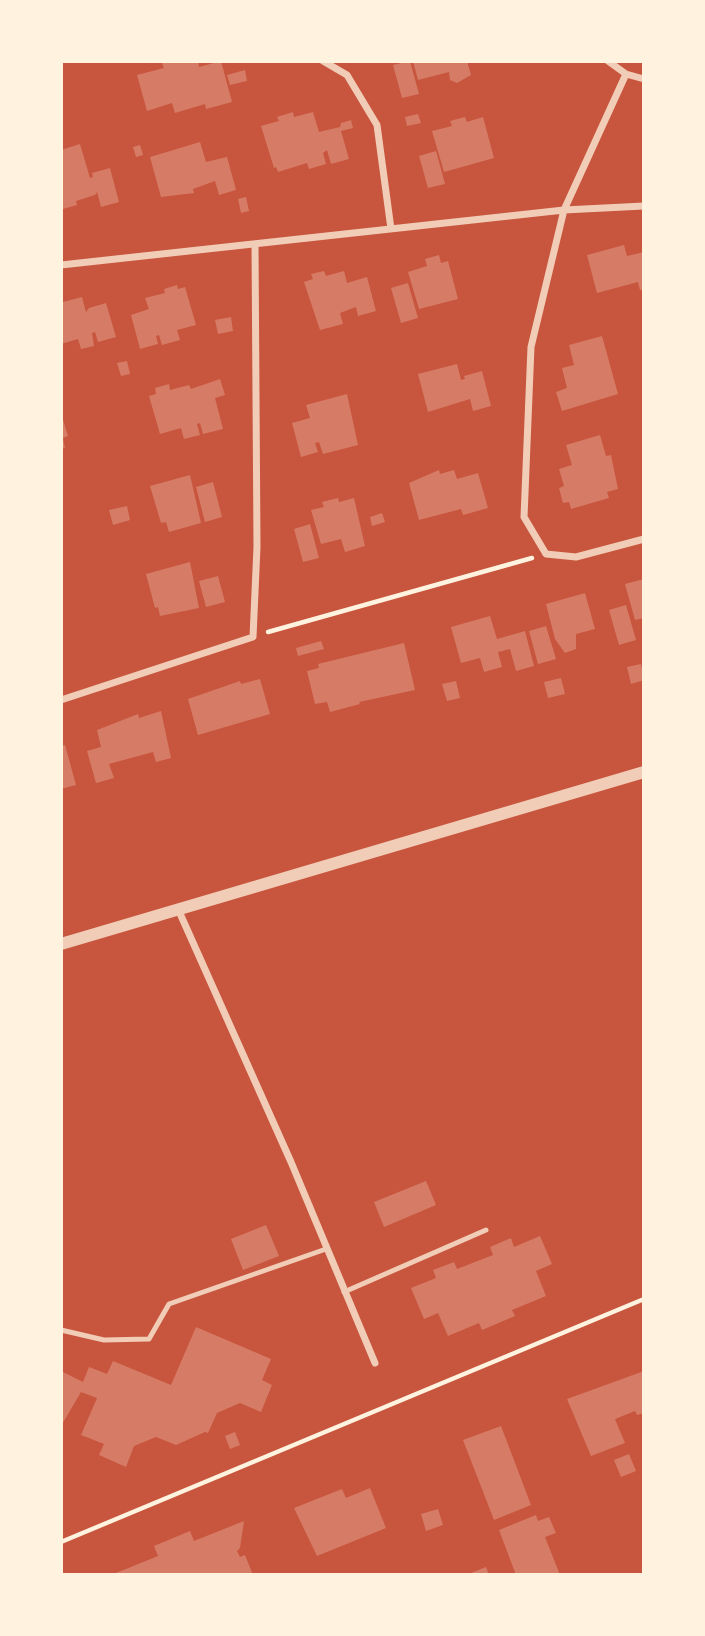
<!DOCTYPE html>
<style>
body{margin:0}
#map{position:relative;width:705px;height:1636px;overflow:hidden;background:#c8553d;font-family:"Open Sans",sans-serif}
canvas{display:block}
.frame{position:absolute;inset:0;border:63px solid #fff3e0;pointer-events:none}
</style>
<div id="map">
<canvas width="705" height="1636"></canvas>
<div class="frame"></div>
</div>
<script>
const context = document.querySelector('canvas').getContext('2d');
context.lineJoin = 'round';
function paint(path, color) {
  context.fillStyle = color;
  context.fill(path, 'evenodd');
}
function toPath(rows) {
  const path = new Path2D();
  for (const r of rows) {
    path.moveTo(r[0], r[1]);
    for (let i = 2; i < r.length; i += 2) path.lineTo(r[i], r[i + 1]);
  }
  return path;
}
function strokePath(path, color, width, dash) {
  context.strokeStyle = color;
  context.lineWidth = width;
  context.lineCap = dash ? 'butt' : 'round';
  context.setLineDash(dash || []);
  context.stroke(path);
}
const building = toPath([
 [169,61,198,61,199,67,221,61,232,102,206,109,205,104,175,113,172,103,147,111,137,75,164,68,162,63],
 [410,61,419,94,402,98,393,65],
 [413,61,467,61,471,75,457,83,450,80,449,72,418,80],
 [245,70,247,81,230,85,227,75],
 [293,112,294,117,313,112,319,132,340,127,341,123,351,120,353,128,341,131,349,159,331,164,327,150,323,153,326,164,309,169,307,163,278,172,276,167,274,168,261,126,279,121,277,117],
 [418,114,421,123,407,126,405,117],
 [465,117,467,122,483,117,494,158,444,172,432,131,452,126,450,121],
 [200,142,206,162,227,157,236,190,219,195,215,181,193,189,194,193,161,197,150,157],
 [80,144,90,178,93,177,92,173,110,168,119,202,101,207,97,192,95,195,76,201,77,205,63,209,61,150],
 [140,145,143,155,136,157,133,147],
 [436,151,445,184,428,188,419,156],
 [246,197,249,211,241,213,238,199],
 [624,245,627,256,644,252,644,289,640,290,638,282,597,293,587,255],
 [439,255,441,263,448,261,458,299,419,309,408,272,427,266,425,259],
 [324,271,326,276,344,271,347,283,367,277,376,311,358,316,356,307,340,313,343,324,320,330,304,282,313,279,311,274],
 [408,283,418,318,401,323,391,288],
 [177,285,178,289,185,287,196,325,177,330,180,340,162,345,159,335,156,336,158,344,140,349,131,315,149,309,145,298,165,293,164,289],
 [82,297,86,312,89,308,106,303,116,337,98,342,95,332,92,333,94,346,81,349,78,339,61,344,61,298,63,302],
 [231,317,233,331,218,334,215,320],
 [602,336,618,394,562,411,556,392,567,388,562,368,574,365,569,345],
 [127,361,130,374,121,376,117,363],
 [457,364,461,380,465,379,464,376,482,371,491,406,473,411,470,399,428,412,418,374],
 [220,379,225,395,215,398,223,429,203,434,200,423,197,424,200,435,184,439,181,428,160,434,149,396,156,394,155,388,169,384,170,390,189,385,191,389],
 [347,394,358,445,323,454,319,442,315,443,318,452,301,457,292,423,310,418,306,405],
 [61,413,68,436,63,438,65,448,61,449],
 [600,435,606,456,611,455,618,489,607,492,609,498,571,509,569,502,563,503,559,488,564,486,559,469,572,465,566,445],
 [439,470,440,474,454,470,457,479,478,473,488,508,463,515,461,509,419,520,409,483],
 [190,475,201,523,169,532,166,522,161,523,150,486],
 [213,482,222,517,205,522,196,487],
 [338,498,339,502,354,498,365,546,345,552,341,539,321,544,311,510,324,507,322,502],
 [127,506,130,520,113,525,109,510],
 [382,513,385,522,372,526,370,517],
 [310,524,319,558,303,562,294,529],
 [190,562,199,608,160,616,158,607,155,608,146,574],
 [218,576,225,602,206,607,199,581],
 [644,579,644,618,635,620,625,584],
 [585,593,595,629,576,634,576,649,565,653,555,639,546,604],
 [626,605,636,640,619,645,609,610],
 [490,616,497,639,525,631,534,666,516,671,510,649,498,652,502,667,484,672,480,658,461,663,451,627],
 [546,626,556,659,538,664,529,631],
 [321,641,324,649,298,656,296,648],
 [404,643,415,690,359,702,360,704,330,712,327,702,315,704,307,671,319,668,318,664],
 [641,664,644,680,631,684,627,667],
 [561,678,565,694,548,698,544,682],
 [260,679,270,714,198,735,188,699,240,681,241,684],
 [456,681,460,698,447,701,442,684],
 [161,711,171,758,156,762,153,752,109,764,114,778,96,783,87,751,101,747,97,730,138,714,139,718],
 [65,745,76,785,61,789,61,746],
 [426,1181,436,1205,384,1227,374,1202],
 [266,1225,279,1256,243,1270,231,1239],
 [540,1236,552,1264,536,1271,546,1296,512,1310,515,1316,482,1330,479,1323,448,1336,438,1313,424,1319,411,1288,436,1278,433,1270,454,1262,457,1269,493,1255,490,1247,511,1238,514,1247],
 [196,1327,271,1359,262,1380,272,1385,261,1412,240,1403,217,1413,208,1433,205,1432,176,1445,156,1437,134,1446,126,1467,99,1455,104,1444,81,1435,97,1398,81,1392,61,1426,61,1371,83,1382,89,1367,107,1374,113,1361,171,1385],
 [644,1371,644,1413,637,1415,635,1411,615,1419,625,1443,591,1456,567,1399],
 [501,1426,531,1505,494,1520,463,1440],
 [235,1432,240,1445,230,1449,225,1436],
 [629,1454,636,1471,621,1477,614,1460],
 [370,1488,386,1528,317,1556,294,1508,342,1489,346,1498],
 [438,1509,443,1525,426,1531,421,1514],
 [536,1515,538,1521,549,1517,556,1533,545,1537,560,1575,516,1575,499,1530],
 [244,1521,240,1548,237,1551,240,1557,245,1555,253,1575,111,1575,158,1556,154,1546,190,1531,194,1541],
 [486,1567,489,1575,466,1575]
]);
const path = toPath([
 [268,632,532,558],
 [61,1542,644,1299]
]);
const service = toPath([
 [344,1292,486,1230],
 [61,1330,104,1340,149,1339,169,1304,326,1249]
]);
const minor = toPath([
 [323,61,347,75,377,125,391,229],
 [608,61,626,74,644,79],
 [626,74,564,210,531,347,524,517,546,554,576,557,644,539],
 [61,265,564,210,644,206],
 [61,700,253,637,257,547,255,245],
 [178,909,291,1162,375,1363]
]);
const tertiary = toPath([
 [61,944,644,772]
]);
paint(building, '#d67c66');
strokePath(path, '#fff3e0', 4.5);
strokePath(service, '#f1ccb7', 5);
strokePath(minor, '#f1ccb7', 7);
strokePath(tertiary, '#f1ccb7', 12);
</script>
